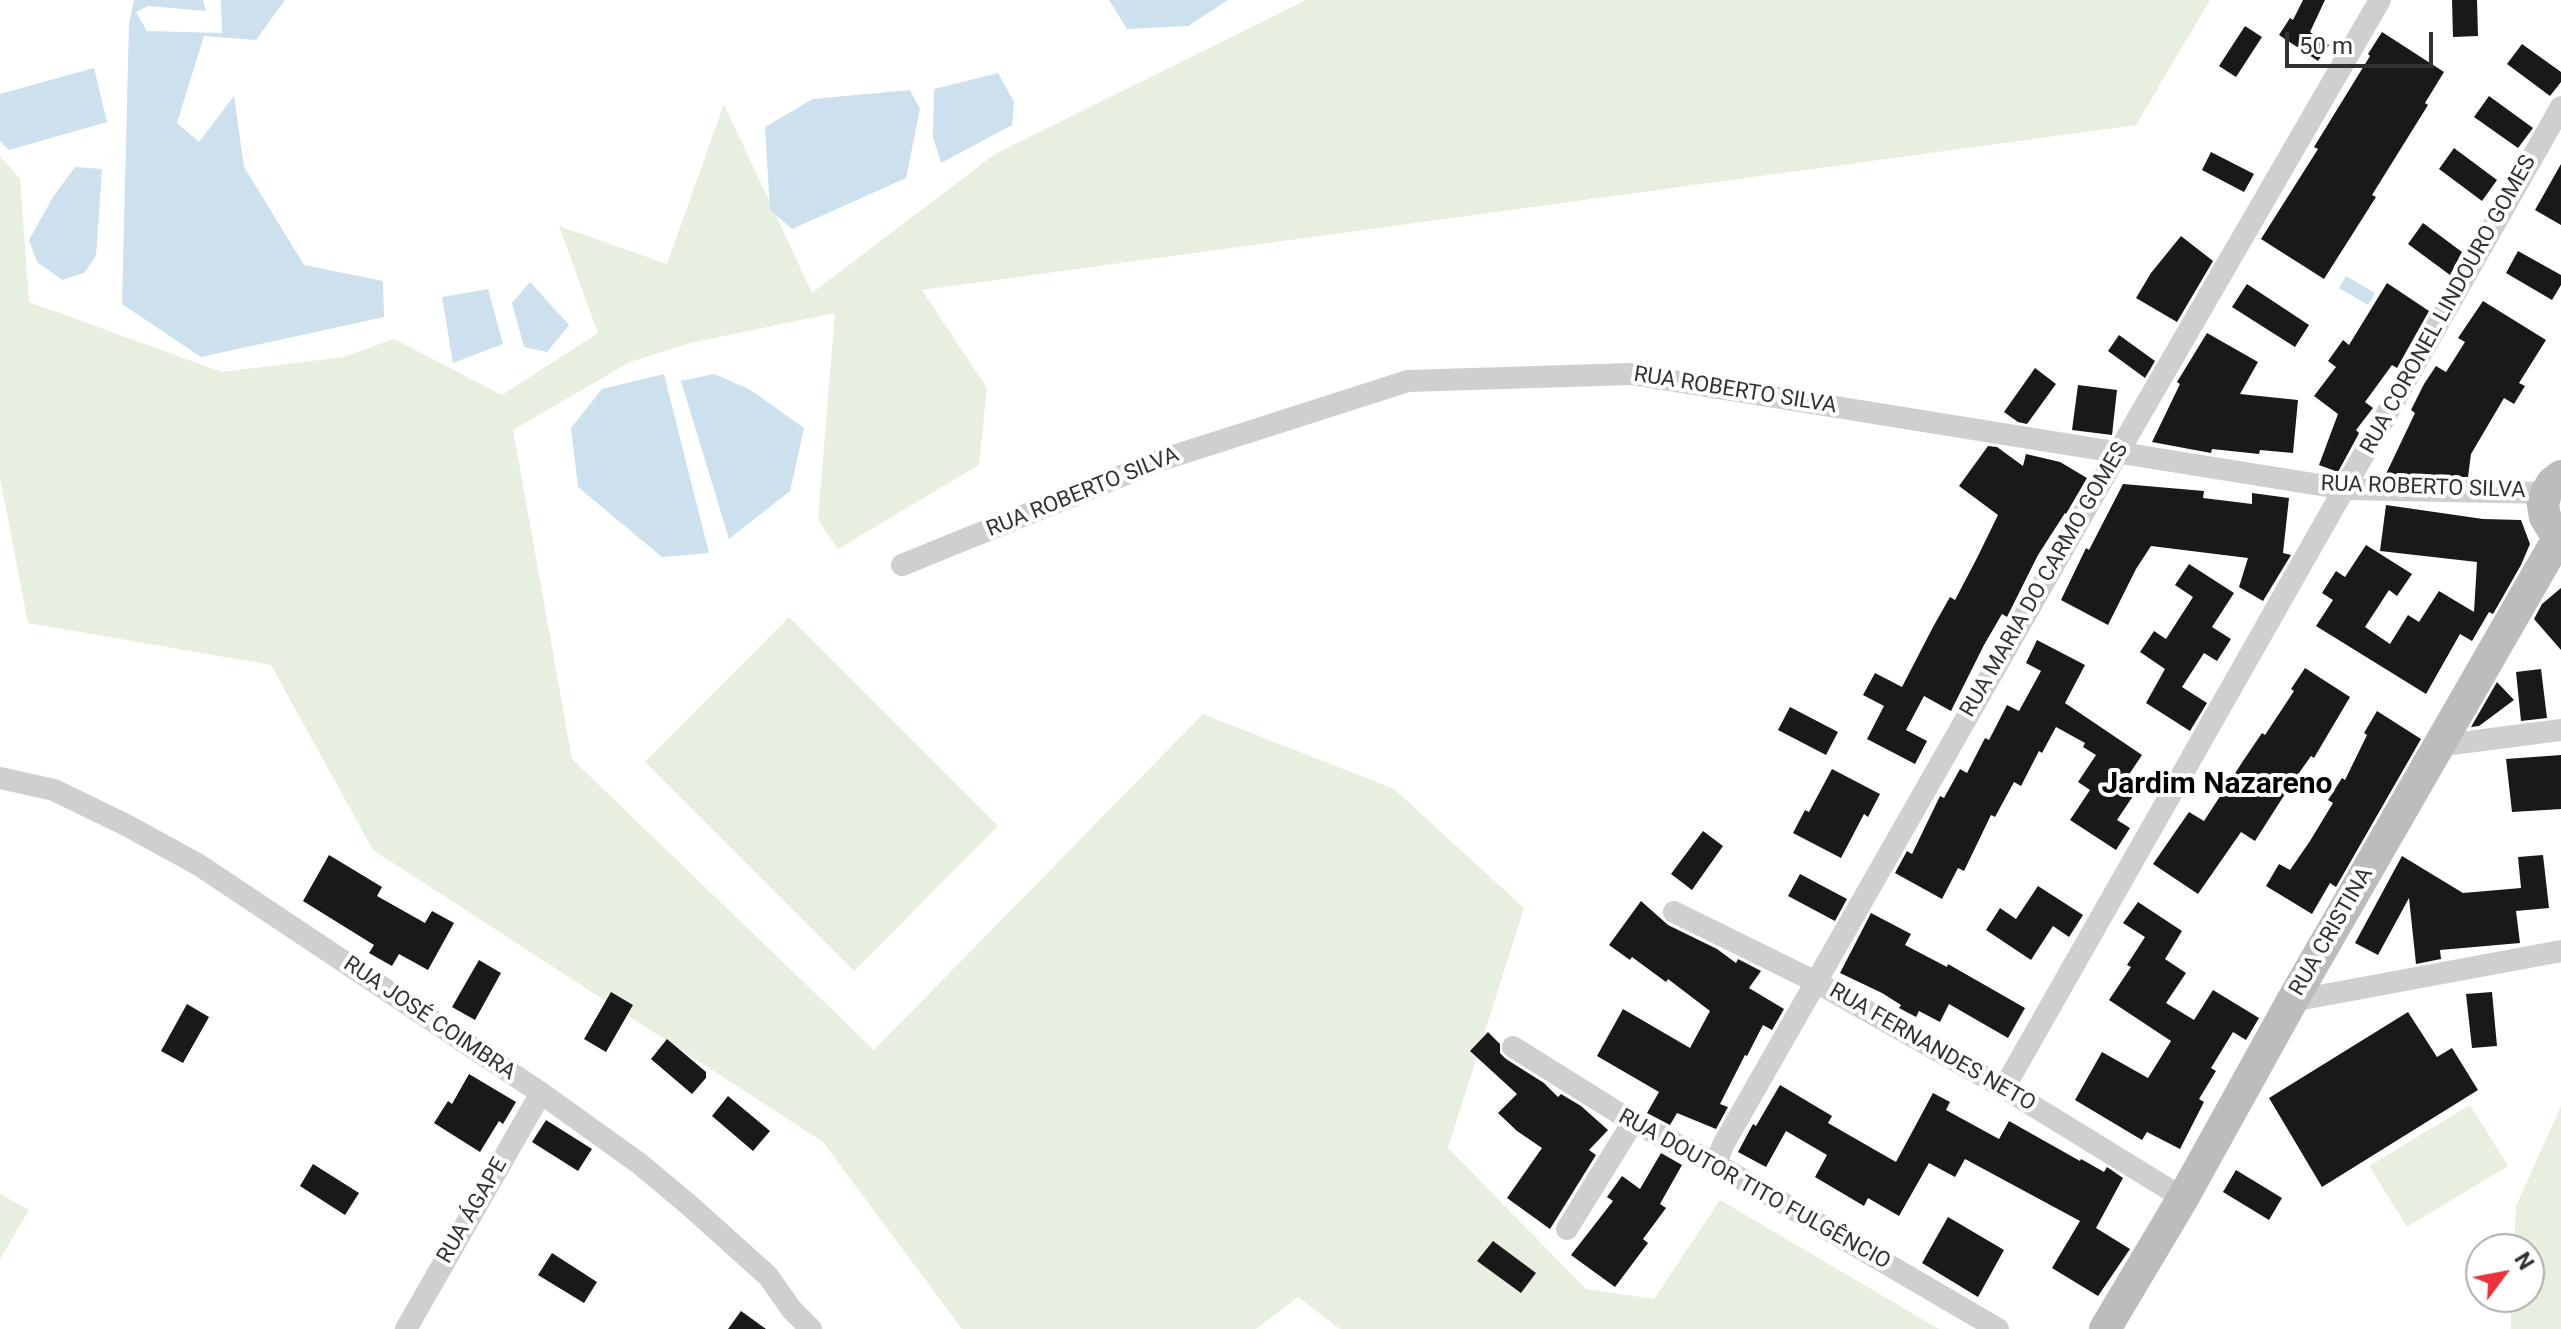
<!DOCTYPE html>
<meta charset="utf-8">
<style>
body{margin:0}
#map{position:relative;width:2561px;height:1329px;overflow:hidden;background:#fff;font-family:Roboto,sans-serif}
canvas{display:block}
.north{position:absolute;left:2465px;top:1233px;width:80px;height:80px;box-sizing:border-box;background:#fff;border:2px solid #adadad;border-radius:50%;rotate:58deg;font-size:22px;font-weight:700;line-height:32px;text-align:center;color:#323232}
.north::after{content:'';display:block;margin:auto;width:28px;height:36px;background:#ec313a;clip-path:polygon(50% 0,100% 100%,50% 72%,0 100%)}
.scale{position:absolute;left:2285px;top:32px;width:148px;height:36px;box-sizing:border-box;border:4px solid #323232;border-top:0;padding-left:10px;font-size:24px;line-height:28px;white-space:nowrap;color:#323232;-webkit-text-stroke:6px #fff;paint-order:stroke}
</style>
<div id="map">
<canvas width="2561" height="1329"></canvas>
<div class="north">N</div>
<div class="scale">50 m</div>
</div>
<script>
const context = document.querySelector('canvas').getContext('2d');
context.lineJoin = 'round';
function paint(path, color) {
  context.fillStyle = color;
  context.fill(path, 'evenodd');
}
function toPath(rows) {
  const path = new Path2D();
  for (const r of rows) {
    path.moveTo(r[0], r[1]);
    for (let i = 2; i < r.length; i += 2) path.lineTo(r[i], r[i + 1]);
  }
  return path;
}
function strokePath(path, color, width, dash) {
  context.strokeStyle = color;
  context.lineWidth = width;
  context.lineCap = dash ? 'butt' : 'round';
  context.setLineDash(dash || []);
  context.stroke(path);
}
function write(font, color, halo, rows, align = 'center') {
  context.font = font + ' Roboto,sans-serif';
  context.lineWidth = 8;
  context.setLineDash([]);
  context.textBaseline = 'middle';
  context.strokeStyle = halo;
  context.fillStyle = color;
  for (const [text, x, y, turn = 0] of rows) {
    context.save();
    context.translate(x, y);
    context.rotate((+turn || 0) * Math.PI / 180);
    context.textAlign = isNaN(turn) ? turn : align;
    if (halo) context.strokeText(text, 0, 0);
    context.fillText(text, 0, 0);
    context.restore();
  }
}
const green = toPath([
 [1306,0,2210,0,2136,125,922,290,987,388,979,465,838,549,818,520,835,313,690,343,630,362,513,430,572,759,874,1050,1203,714,1394,789,1524,908,1448,1148,1586,1289,1654,1299,1720,1200,1939,1329,1340,1329,1298,1297,1256,1329,962,1329,823,1142,373,850,271,665,28,623,0,478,0,156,20,179,29,302,222,372,343,357,394,339,502,395,598,333,559,226,667,264,724,104,812,293,995,154],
 [789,617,998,826,854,971,645,762],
 [2470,1105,2508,1166,2407,1227,2369,1166],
 [2561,1106,2561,1329,2511,1329,2511,1297,2529,1297,2529,1249,2514,1249,2516,1206],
 [0,1194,29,1210,0,1259]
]);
const water = toPath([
 [134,0,203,0,206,11,148,6,136,12,147,31,222,33,221,0,285,0,256,40,204,36,177,123,199,142,234,96,244,167,304,265,383,281,384,317,201,357,122,304,129,24],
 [1109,0,1228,0,1188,26,1127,29],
 [94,68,107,122,9,150,0,141,0,94],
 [998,73,1014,102,1012,125,941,163,933,137,934,89],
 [910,90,920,109,906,178,792,229,770,210,765,127,813,99],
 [75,167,102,169,96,256,84,273,62,280,37,262,29,240,53,197],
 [2346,276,2375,293,2368,305,2339,288],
 [530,282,569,325,547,352,524,347,512,303],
 [488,289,503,344,453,363,442,297],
 [664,374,709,553,662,557,578,487,571,428,602,389],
 [714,374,749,389,804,428,790,491,729,539,681,381]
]);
const building = toPath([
 [2303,0,2325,0,2310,32,2329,45,2318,61,2279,35,2290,18,2293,20],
 [2452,0,2477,0,2478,36,2453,37],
 [2245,26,2262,37,2236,77,2219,66],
 [2382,32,2444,72,2425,103,2428,105,2372,195,2376,197,2324,279,2261,239,2318,149,2314,147,2370,56,2368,54],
 [2522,44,2561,72,2561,82,2550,96,2507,64],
 [2489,96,2533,128,2518,148,2474,117],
 [2454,148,2497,180,2482,201,2439,169],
 [2211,152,2254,174,2244,192,2202,170],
 [2561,164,2561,225,2535,210],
 [2423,223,2462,252,2450,275,2408,244],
 [2181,236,2213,261,2177,322,2136,298,2151,273],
 [2518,251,2561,275,2561,285,2552,300,2506,273],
 [2387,283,2429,311,2397,368,2392,365,2365,402,2373,408,2356,430,2359,433,2357,437,2338,472,2319,465,2338,414,2314,396,2336,367,2328,361,2343,340,2349,345],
 [2247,284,2309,325,2295,347,2232,307],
 [2483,301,2546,340,2519,383,2525,386,2514,404,2504,398,2471,454,2468,477,2385,476,2415,413,2411,410,2424,384,2436,366,2446,372,2465,342,2458,338],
 [2207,333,2258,362,2240,394,2298,400,2293,453,2260,450,2259,454,2212,449,2211,453,2152,442,2180,384,2177,382],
 [2119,335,2155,361,2145,378,2108,351],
 [2035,368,2056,384,2027,424,2018,422,2004,412],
 [2078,385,2117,390,2112,435,2072,430],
 [1988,446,1997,447,2023,466,2026,454,2060,462,2087,478,2066,514,2065,513,2038,555,2007,617,2002,614,1984,645,1951,711,1924,696,1906,730,1927,741,1915,764,1867,739,1884,706,1863,695,1875,673,1902,687,1933,627,1950,597,1955,600,1977,558,1998,515,1959,486],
 [2123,484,2204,491,2203,498,2252,504,2252,493,2289,498,2283,553,2291,555,2263,601,2239,587,2248,558,2151,546,2136,569,2108,625,2061,600,2086,548,2089,550],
 [2386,505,2483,519,2521,520,2530,544,2521,565,2493,614,2489,612,2472,641,2460,634,2426,694,2316,626,2333,600,2322,593,2336,571,2345,577,2366,545,2412,574,2397,596,2389,590,2365,627,2390,644,2408,615,2419,622,2439,591,2474,612,2477,562,2380,551],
 [2189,564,2234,593,2212,627,2231,639,2217,661,2204,653,2182,687,2207,703,2190,731,2146,703,2165,669,2140,652,2154,631,2166,639,2193,597,2175,585],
 [2561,588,2561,650,2534,619,2542,604],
 [2037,640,2085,665,2065,703,2142,755,2124,782,2137,790,2117,820,2130,828,2116,850,2070,820,2090,790,2078,782,2096,755,2083,747,2085,743,2056,727,2042,753,2039,751,2021,786,2014,782,1995,817,1991,815,1964,871,1958,868,1942,899,1895,873,1907,851,1912,854,1940,796,1944,798,1960,769,1967,773,1985,738,1989,740,2007,705,2019,711,2041,671,2026,663],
 [2305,668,2350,697,2314,758,2311,756,2292,783,2255,841,2241,832,2198,894,2153,864,2189,812,2204,821,2243,761,2262,733,2265,735,2294,691,2291,689],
 [2541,669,2547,718,2521,721,2516,672],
 [2497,682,2514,700,2479,726,2471,727],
 [1790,707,1838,732,1826,755,1778,730],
 [2377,711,2421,739,2336,887,2330,883,2312,914,2266,886,2279,864,2290,870,2310,841,2333,803,2328,800,2342,778,2345,780,2367,735,2364,733],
 [2561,755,2561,809,2512,812,2506,759],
 [1832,769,1880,794,1868,817,1864,814,1841,858,1793,833,1805,810,1809,812],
 [1703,831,1723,846,1692,890,1671,874],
 [329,855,382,887,377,896,425,923,432,911,454,923,428,970,399,954,392,966,369,953,374,945,303,901],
 [2543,855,2549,908,2516,911,2520,943,2440,950,2441,959,2416,964,2409,898,2378,955,2355,943,2402,856,2463,893,2521,888,2518,857],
 [1800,874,1847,899,1835,921,1788,896],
 [2038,886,2083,915,2069,937,2053,926,2031,960,1986,930,2000,908,2016,919],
 [1641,901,1668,925,1717,949,1736,963,1738,959,1761,971,1749,988,1784,1009,1772,1030,1763,1025,1747,1056,1745,1055,1720,1104,1728,1107,1716,1129,1677,1113,1670,1125,1647,1113,1659,1092,1597,1056,1623,1009,1690,1048,1710,1011,1668,979,1666,982,1632,957,1630,960,1609,945],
 [2138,902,2182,931,2165,959,2186,973,2166,1003,2194,1020,2213,990,2259,1018,2246,1040,2233,1032,2211,1068,2216,1071,2199,1099,2204,1102,2180,1149,2147,1132,2142,1140,2075,1100,2102,1052,2148,1078,2171,1041,2109,1000,2131,967,2127,965,2145,937,2123,923],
 [1871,913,1911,934,1905,945,1947,967,1948,964,2025,1008,2008,1038,1949,1004,1940,1022,1919,1011,1916,1017,1899,1008,1901,1005,1882,993,1840,973],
 [479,960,501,973,475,1020,452,1007],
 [611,992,633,1005,606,1052,584,1039],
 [2492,992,2497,1046,2472,1048,2466,994],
 [187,1004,209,1017,183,1063,161,1051],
 [2408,1012,2437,1057,2452,1048,2478,1090,2322,1187,2269,1098],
 [1488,1032,1500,1044,1500,1053,1506,1059,1544,1083,1558,1097,1561,1094,1581,1106,1608,1130,1589,1150,1596,1155,1550,1229,1507,1198,1542,1148,1517,1131,1498,1113,1517,1094,1470,1051],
 [667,1039,706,1072,706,1078,692,1094,651,1059],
 [469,1074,516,1102,503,1124,499,1121,480,1152,434,1123,448,1101,452,1104],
 [1780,1085,1832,1116,1828,1123,1896,1162,1933,1093,1950,1102,1946,1110,1999,1139,2009,1121,2080,1161,2081,1159,2104,1172,2107,1167,2123,1178,2096,1228,2130,1249,2098,1296,2052,1268,2080,1221,1965,1159,1955,1177,1929,1163,1899,1216,1868,1198,1864,1206,1815,1177,1827,1155,1786,1131,1766,1167,1738,1152,1753,1124,1756,1126],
 [728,1096,770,1131,753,1151,712,1116],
 [546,1120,592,1149,578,1171,532,1142],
 [1661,1153,1682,1165,1660,1204,1666,1208,1643,1239,1648,1243,1615,1287,1571,1255,1613,1201,1607,1197,1622,1176,1640,1189],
 [313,1164,359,1193,345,1215,300,1186],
 [2236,1170,2282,1198,2269,1220,2223,1192],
 [1948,1217,2004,1250,1978,1297,1922,1263],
 [1493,1241,1536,1273,1521,1293,1477,1261],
 [552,1253,597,1282,584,1303,538,1275],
 [741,1311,766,1329,728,1329]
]);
const minor = toPath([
 [902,565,1158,461,1408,381,1631,374,2345,489,2546,493],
 [2437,746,2561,730],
 [0,778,54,790,128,826,199,865,541,1093,640,1164,689,1205,768,1276,792,1310,811,1329],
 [1674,912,1816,982,2004,1088,2183,1198],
 [2292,1001,2561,951],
 [1513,1047,1633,1122,1716,1164,1998,1329],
 [2004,1088,2561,107],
 [1716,1164,1723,1145,2112,463,2380,0],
 [1567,1229,1633,1122],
 [406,1329,541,1093]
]);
const secondary = toPath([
 [2561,476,2552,483,2546,493,2543,505,2545,517,2551,527,2561,536],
 [2105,1329,2183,1198,2292,1001,2560,535]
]);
const streetNames = [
 ["RUA CORONEL LINDOURO GOMES",2449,305,-61],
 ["RUA ROBERTO SILVA",1735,391,9],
 ["RUA ROBERTO SILVA",2423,488,2],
 ["RUA ROBERTO SILVA",1083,493,-22],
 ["RUA MARIA DO CARMO GOMES",2045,580,-60],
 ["RUA CRISTINA",2332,932,-60],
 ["RUA JOSÉ COIMBRA",429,1019,34],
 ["RUA FERNANDES NETO",1932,1048,30],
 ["RUA DOUTOR TITO FULGÊNCIO",1754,1190,29],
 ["RUA ÁGAPE",473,1211,-60]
];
const districtNames = [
 ["Jardim Nazareno",2217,785]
];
paint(green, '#e7efe0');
paint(water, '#cce0ee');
paint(building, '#191919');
strokePath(minor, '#cfcfcf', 22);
strokePath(secondary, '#bcbcbc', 32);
write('22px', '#323232', '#fff', streetNames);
write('bold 30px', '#000', '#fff', districtNames);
</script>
